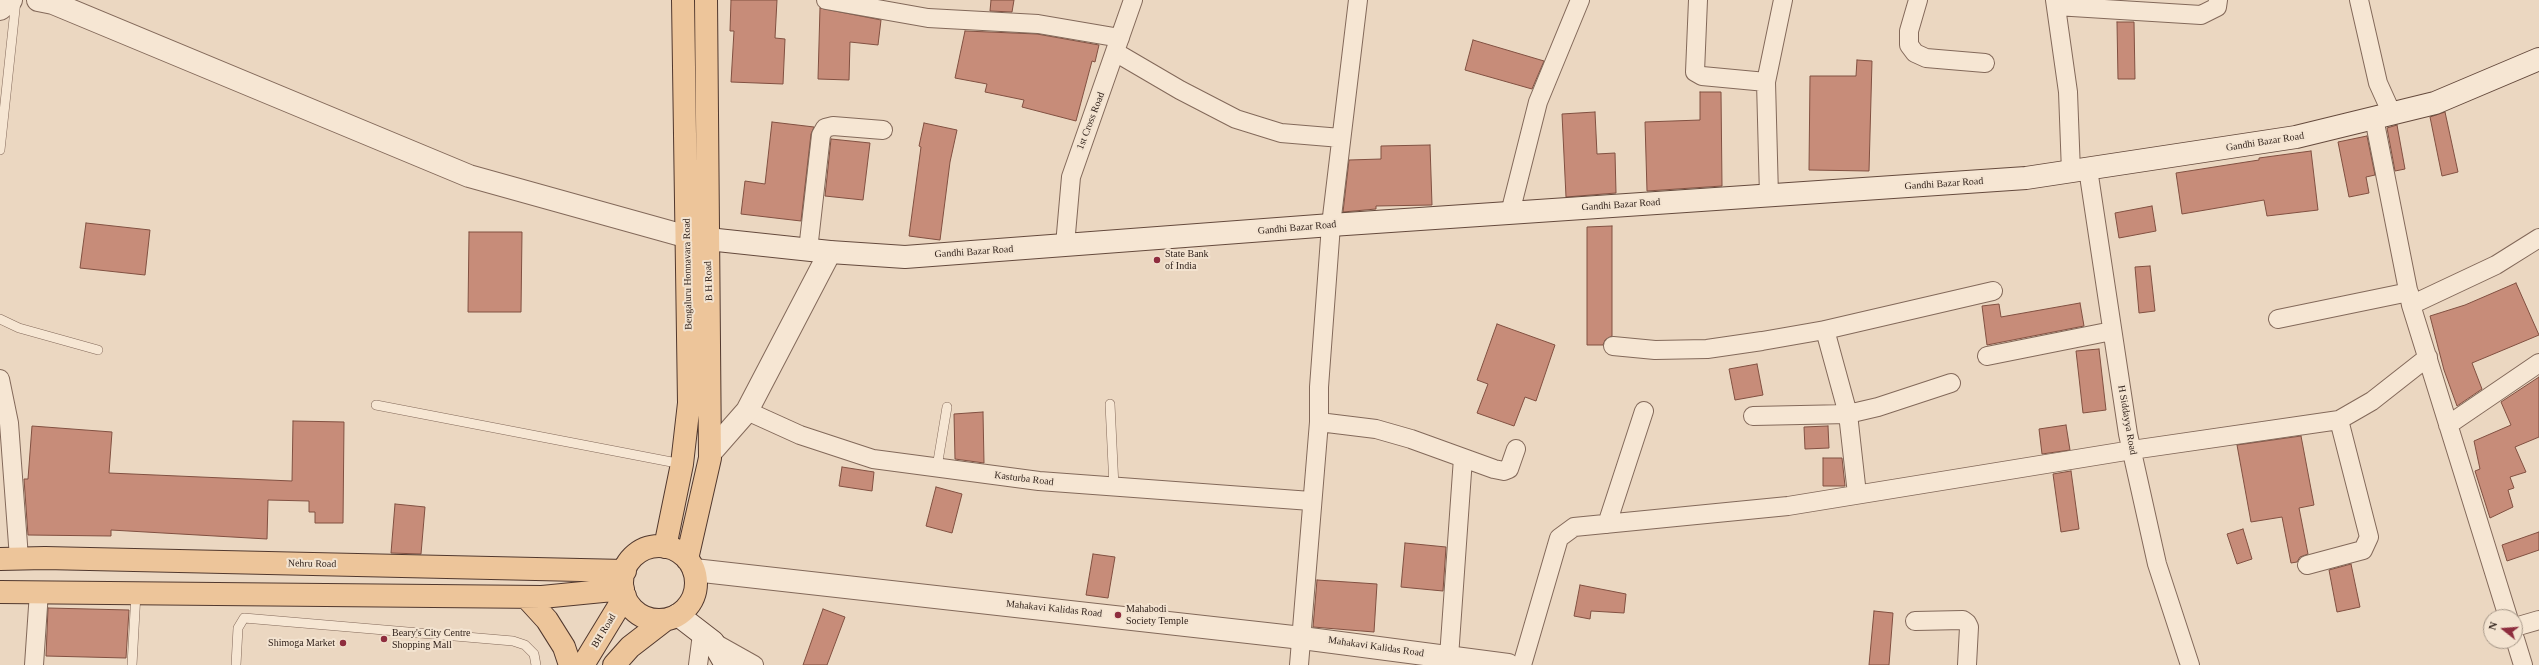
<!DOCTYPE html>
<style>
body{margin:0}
#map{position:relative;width:2539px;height:665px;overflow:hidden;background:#ebd7c1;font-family:"Times New Roman",serif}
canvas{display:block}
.north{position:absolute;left:2483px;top:609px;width:40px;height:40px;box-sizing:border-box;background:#f3e3d0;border:1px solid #a69788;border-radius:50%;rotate:287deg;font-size:11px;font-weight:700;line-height:16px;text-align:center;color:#33241d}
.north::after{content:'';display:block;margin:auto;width:14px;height:18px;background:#8e2d3e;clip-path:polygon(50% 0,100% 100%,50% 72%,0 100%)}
</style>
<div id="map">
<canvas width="2539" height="665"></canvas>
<div class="north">N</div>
</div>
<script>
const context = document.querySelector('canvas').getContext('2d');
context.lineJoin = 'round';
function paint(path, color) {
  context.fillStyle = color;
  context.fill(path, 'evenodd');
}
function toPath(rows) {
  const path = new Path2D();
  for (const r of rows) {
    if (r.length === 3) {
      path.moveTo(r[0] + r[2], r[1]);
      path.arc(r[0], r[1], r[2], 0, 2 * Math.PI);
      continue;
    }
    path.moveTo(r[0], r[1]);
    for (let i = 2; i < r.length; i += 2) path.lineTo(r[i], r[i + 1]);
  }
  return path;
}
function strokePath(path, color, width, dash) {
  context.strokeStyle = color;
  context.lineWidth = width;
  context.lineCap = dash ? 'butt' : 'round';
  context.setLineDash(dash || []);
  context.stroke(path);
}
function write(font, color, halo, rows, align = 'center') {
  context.font = font + ' "Times New Roman",serif';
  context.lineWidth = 4;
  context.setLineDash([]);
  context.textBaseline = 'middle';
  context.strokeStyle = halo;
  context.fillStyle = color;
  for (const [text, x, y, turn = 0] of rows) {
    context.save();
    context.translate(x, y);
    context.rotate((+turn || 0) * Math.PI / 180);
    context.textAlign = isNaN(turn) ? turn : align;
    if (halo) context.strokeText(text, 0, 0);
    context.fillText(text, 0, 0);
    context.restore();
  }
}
const building = toPath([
 [731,0,777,0,775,38,785,39,783,84,731,82,734,31,730,31,731,0],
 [991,0,1014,0,1012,12,990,11,991,0],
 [820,8,881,20,878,45,850,42,849,80,818,79,820,8],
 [2117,22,2134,22,2135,79,2118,79,2117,22],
 [965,31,1037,34,1099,45,1095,62,1092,61,1076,121,1022,107,1024,100,985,92,987,84,955,78,965,31],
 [1473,40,1544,61,1532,89,1465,70,1473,40],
 [1857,60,1872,61,1869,171,1809,170,1810,76,1856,76,1857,60],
 [1700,92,1721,92,1722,186,1647,191,1645,122,1700,120,1700,92],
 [1595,112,1597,154,1615,153,1616,193,1566,197,1562,114,1595,112],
 [2445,112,2458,172,2442,176,2430,117,2445,112],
 [772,122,814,127,811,134,801,221,741,214,745,181,765,184,772,122],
 [924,123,957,130,950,162,940,240,909,236,921,147,919,146,924,123],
 [2397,125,2405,169,2395,171,2387,128,2397,125],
 [2367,136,2375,175,2366,177,2369,193,2349,197,2338,142,2367,136],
 [831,139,870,143,863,200,825,196,831,139],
 [1430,145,1432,205,1376,206,1376,209,1343,212,1349,160,1381,159,1381,146,1430,145],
 [2311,151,2318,210,2267,216,2264,200,2182,214,2176,173,2259,160,2259,158,2311,151],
 [2152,206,2156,231,2119,238,2115,213,2152,206],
 [86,223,150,230,145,275,80,268,86,223],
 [1612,226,1612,336,1605,340,1603,345,1587,345,1587,227,1612,226],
 [469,232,522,232,521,312,468,312,469,232],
 [2150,266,2155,311,2139,313,2135,267,2150,266],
 [2516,283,2539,335,2472,363,2482,389,2457,406,2444,370,2430,316,2465,305,2516,283],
 [2080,303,2084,326,1987,345,1982,306,1999,304,2001,317,2080,303],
 [1497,324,1555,345,1536,401,1525,397,1514,426,1477,413,1488,384,1477,380,1497,324],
 [2099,349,2106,410,2083,413,2076,351,2099,349],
 [1757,364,1763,395,1735,400,1729,369,1757,364],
 [2539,377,2539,437,2515,447,2526,472,2510,477,2514,488,2508,490,2513,507,2490,518,2475,471,2480,469,2474,441,2511,425,2501,402,2539,377],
 [983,412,984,463,955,459,954,414,983,412],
 [293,421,344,422,343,523,315,523,315,512,309,512,309,501,268,500,267,539,111,530,111,536,28,535,24,479,28,479,32,426,112,432,109,473,292,481,293,421],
 [2066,425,2070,450,2042,454,2039,429,2066,425],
 [1828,426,1829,448,1805,449,1804,427,1828,426],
 [2301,436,2314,505,2299,508,2308,554,2300,557,2297,562,2291,563,2282,517,2251,522,2237,445,2301,436],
 [1823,458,1842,458,1845,486,1823,486,1823,458],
 [842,467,874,472,872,491,839,486,842,467],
 [2071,471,2079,529,2061,532,2053,474,2071,471],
 [936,487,962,494,952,533,926,526,936,487],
 [395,504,425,507,421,554,391,553,395,504],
 [2243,529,2252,559,2237,564,2227,534,2243,529],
 [2539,532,2539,550,2507,561,2502,545,2539,532],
 [1405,543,1446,547,1443,591,1401,587,1405,543],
 [1093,554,1115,557,1108,598,1086,595,1093,554],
 [2351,564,2360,607,2337,612,2329,570,2351,564],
 [1317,580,1377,584,1374,632,1313,627,1317,580],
 [1580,585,1626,594,1624,613,1591,611,1590,619,1574,616,1580,585],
 [48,608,129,610,126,658,46,656,48,608],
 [823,609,845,617,827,665,803,665,823,609],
 [1874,611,1893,613,1889,665,1869,665,1874,611]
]);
const service = toPath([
 [0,150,16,0],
 [0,319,19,328,98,350],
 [1110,404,1114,487],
 [376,405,682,464],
 [937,467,947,407],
 [132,665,136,593],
 [236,665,238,628,244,618,513,641,525,645,534,654,536,665]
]);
const minor = toPath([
 [826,0,928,18,1038,24,1120,38],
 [1698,0,1695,72,1702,76,1766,82],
 [1918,0,1909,31,1909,45,1915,53,1926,58,1985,63],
 [2055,0,2068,92,2071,172],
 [2359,0,2378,83,2392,114],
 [2056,6,2201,15,2217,7,2218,0],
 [1115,52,1180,90,1236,119,1281,133,1341,138],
 [2374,118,2411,305,2508,617],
 [2088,169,2128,434,2157,564,2190,665],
 [1769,196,1766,82,1783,0],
 [1510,213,1538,102,1580,0],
 [1065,245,1071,177,1133,0],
 [808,250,821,135,825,128,833,126,883,130],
 [2411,305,2496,265,2539,238],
 [2278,319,2409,292],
 [1825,330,1848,414,1857,494],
 [1613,346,1655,350,1707,349,1762,341,1825,330,1993,291],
 [1987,356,2112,331],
 [0,379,9,423,19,558],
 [747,411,800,435,873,459,1039,481,1311,501],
 [1753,416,1848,414,1878,407,1951,383],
 [1319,422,1376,429,1411,439,1494,469,1504,471,1509,469,1516,449],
 [2448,425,2539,363],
 [1607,524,1644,411],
 [2307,565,2363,550,2369,537,2339,420],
 [1915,621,1963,620,1967,623,1969,627,1967,665],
 [2515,627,2539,620],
 [2515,639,2523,665],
 [713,642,754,665],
 [1449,657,1463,458],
 [34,665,39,592],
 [698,665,702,634],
 [1299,665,1319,422,1319,387,1331,225,1358,0],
 [1522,665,1559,538,1574,527,1788,506,2132,450,2339,420,2372,401,2428,357]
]);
const tertiary = toPath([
 [38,0,53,3,469,176,688,237],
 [0,9,11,0],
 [711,452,747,411,830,252],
 [694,570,1302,638,1508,665]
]);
const secondary = toPath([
 [689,237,830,252,905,257,1331,225,2026,178,2296,137,2435,103,2539,59],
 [678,615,713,642,726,665]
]);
const primary = toPath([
 [659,583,37],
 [665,547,682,464,689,403,683,0],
 [0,559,45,558,625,571],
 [687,559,710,458,706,0],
 [0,592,542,597,623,589],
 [526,597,547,620,564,647,570,665],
 [583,665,625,596],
 [614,665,630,647,665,620]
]);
const markers = [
 [1157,260,4,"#8e2d3e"],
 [1118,615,4,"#8e2d3e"],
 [384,639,4,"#8e2d3e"],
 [343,643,4,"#8e2d3e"]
];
const streetNames = [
 ["1st Cross Road",1091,121,-69],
 ["Gandhi Bazar Road",2265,142,-9],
 ["Gandhi Bazar Road",1944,184,-4],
 ["Gandhi Bazar Road",1621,205,-4],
 ["Gandhi Bazar Road",1297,228,-5],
 ["Gandhi Bazar Road",974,252,-4],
 ["Bengaluru Honnavara Road",688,274,-91],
 ["B H Road",709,281,-92],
 ["H Siddayya Road",2127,420,80],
 ["Kasturba Road",1024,479,7],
 ["Nehru Road",312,564,1],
 ["Mahakavi Kalidas Road",1054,609,6],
 ["BH Road",604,631,-59],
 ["Mahakavi Kalidas Road",1376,647,8]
];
const poiNames = [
 ["State Bank",1165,254],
 ["of India",1165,266],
 ["Mahabodi",1126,609],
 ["Society Temple",1126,621],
 ["Beary's City Centre",392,633],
 ["Shopping Mall",392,645],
 ["Shimoga Market",335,643,"right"]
];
paint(building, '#c78c79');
strokePath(building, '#815041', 1);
strokePath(service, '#83695a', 10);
strokePath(minor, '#83695a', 20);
strokePath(tertiary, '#83695a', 24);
strokePath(secondary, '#654a3d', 24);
strokePath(primary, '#51382e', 24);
strokePath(service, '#f6e6d3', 9);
strokePath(minor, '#f6e6d3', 18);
strokePath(tertiary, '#f6e6d3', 22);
strokePath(secondary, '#f6e6d3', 22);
strokePath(primary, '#edc59a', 22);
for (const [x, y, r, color] of markers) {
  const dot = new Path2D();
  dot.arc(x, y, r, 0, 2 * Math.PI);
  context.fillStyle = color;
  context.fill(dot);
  strokePath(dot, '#f3e3d0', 1.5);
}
write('10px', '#33241d', '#f3e3d0', streetNames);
write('10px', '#33241d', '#f3e3d0', poiNames, 'left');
</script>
